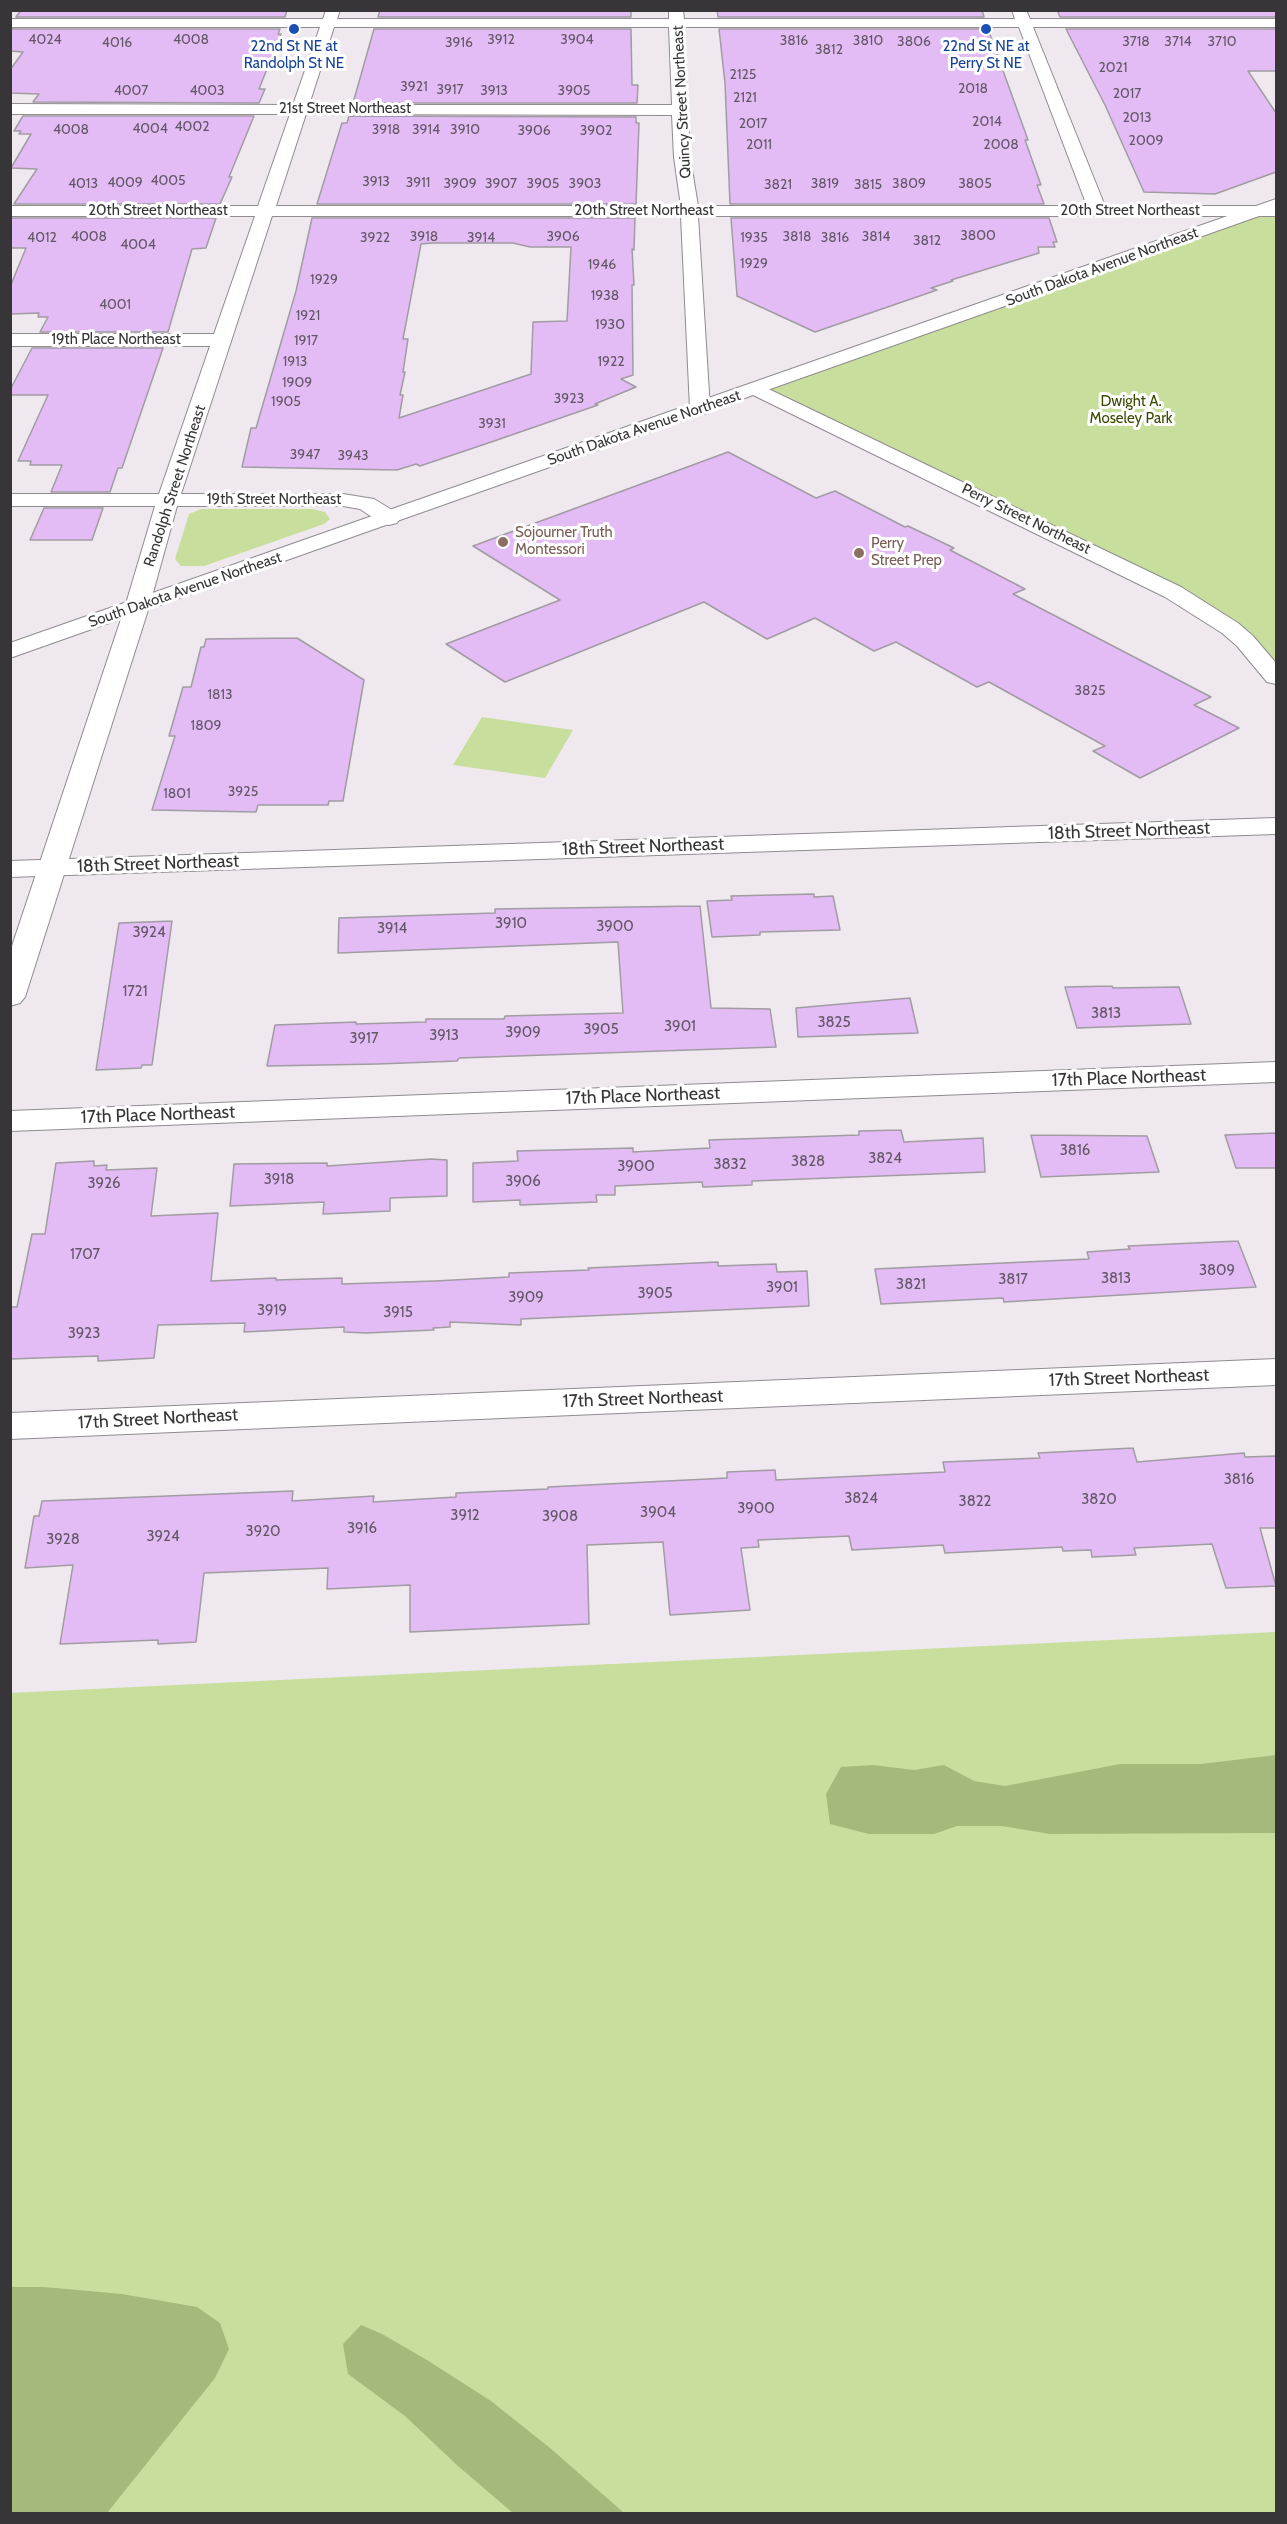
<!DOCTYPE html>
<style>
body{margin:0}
#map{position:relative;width:1287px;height:2524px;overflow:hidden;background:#efe9ef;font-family:Cabin,sans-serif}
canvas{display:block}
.frame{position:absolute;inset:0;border:12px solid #373537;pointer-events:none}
</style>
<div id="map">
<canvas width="1287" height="2524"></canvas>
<div class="frame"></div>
</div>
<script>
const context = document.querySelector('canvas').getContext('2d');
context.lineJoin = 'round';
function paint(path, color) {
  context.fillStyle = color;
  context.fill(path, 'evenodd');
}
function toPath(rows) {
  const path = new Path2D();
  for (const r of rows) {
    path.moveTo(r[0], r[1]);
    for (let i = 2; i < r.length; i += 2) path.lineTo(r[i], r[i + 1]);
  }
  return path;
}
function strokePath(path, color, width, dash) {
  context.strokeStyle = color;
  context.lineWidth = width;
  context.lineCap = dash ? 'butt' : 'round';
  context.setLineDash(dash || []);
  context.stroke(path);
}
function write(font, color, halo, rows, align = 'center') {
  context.font = font + ' Cabin,sans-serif';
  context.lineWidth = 6;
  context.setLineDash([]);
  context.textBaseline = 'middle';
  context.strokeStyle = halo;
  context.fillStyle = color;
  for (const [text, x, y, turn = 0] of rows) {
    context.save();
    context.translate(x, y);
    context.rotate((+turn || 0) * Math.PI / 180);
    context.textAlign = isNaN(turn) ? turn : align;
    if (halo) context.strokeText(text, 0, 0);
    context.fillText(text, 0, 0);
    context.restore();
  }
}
const green = toPath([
 [1260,211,1276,211,1276,678,1267,665,1213,615,756,389],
 [201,509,312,509,325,512,330,519,324,524,204,566,181,566,175,559,189,514],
 [482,717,573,730,545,778,453,765],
 [1276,1632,1276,2513,11,2513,10,1693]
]);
const forest = toPath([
 [1276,1755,1276,1833,1050,1834,1002,1826,957,1826,934,1834,869,1834,830,1824,826,1794,841,1767,873,1765,914,1770,944,1765,974,1781,1005,1786,1120,1764,1201,1764],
 [10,2287,44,2287,122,2294,197,2307,220,2323,229,2349,215,2378,107,2513,11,2513],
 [361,2325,382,2334,427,2360,491,2401,550,2448,624,2513,513,2513,458,2466,405,2416,348,2374,343,2344]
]);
const building = toPath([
 [21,10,287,10,285,17,16,17,21,10],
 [380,10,631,10,631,17,378,17,380,10],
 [717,10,982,10,984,17,718,17,717,10],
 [1057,10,1276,10,1276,17,1060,17,1057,10],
 [10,29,280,29,278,34,281,34,259,89,265,89,259,103,33,102,39,94,10,93,10,70,23,52,10,51,10,29],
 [374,29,631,29,632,85,638,85,637,103,353,103,374,29],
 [719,29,988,29,1028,140,1025,140,1041,185,1037,185,1044,204,730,204,725,83,719,29],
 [1066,29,1276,29,1276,71,1248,71,1276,113,1276,172,1215,194,1144,192,1105,105,1066,29],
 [23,116,254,116,229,177,232,177,220,204,14,204,37,169,11,168,31,134,19,134,21,131,14,131,23,116],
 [349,116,636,117,636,123,639,123,636,204,317,204,342,123,347,123,349,116],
 [10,218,216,218,206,248,192,249,168,332,40,332,48,317,38,317,39,313,10,314,10,287,26,248,10,248,10,218],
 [312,218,635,218,634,250,632,249,634,285,632,285,633,375,621,379,636,387,595,404,598,405,497,440,420,466,416,464,397,470,242,467,251,428,256,428,296,291,312,218],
 [432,243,513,243,530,247,571,247,567,321,533,322,531,374,399,418,403,395,400,395,405,372,403,372,408,339,403,339,421,244,432,243],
 [731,218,1049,218,1057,242,1053,242,1055,247,1038,247,1039,253,951,280,953,281,931,288,937,290,815,332,737,296,731,218],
 [32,348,163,348,122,468,118,468,110,492,51,492,62,465,30,465,31,461,18,461,48,395,10,395,10,390,32,348],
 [728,452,816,498,835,491,905,527,908,526,954,548,950,550,1025,589,1013,594,1211,697,1194,705,1239,728,1140,778,1093,751,1105,746,989,682,977,687,896,642,874,651,815,618,767,639,704,602,505,682,446,644,560,600,473,546,728,452],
 [44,508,103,508,92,540,30,540,44,508],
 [297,638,364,680,343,801,329,801,328,805,258,805,256,812,152,810,175,736,169,736,183,687,191,687,201,647,204,647,206,639,297,638],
 [814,894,814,897,833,896,840,930,760,932,760,935,712,937,707,901,732,900,731,896,814,894],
 [700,906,711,1008,770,1009,776,1047,459,1058,457,1061,378,1064,267,1066,275,1025,356,1022,356,1024,426,1022,426,1019,504,1019,505,1016,623,1013,618,942,338,953,339,918,495,913,495,909,700,906],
 [172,921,152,1065,142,1065,141,1068,96,1070,119,923,172,921],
 [1112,986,1113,988,1179,987,1191,1024,1077,1028,1065,987,1112,986],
 [910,998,918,1033,798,1037,796,1008,910,998],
 [901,1130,904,1142,983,1138,985,1172,752,1181,752,1185,703,1187,702,1182,615,1186,615,1195,596,1195,597,1202,520,1205,520,1200,473,1202,473,1163,518,1161,517,1151,633,1148,633,1152,710,1148,709,1140,859,1135,859,1131,901,1130],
 [1276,1133,1276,1168,1236,1168,1225,1135,1276,1133],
 [1031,1135,1147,1136,1159,1172,1041,1177,1031,1135],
 [431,1159,447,1160,447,1196,390,1198,390,1211,323,1214,324,1202,230,1206,234,1164,327,1163,327,1166,431,1159],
 [94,1161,94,1166,107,1165,106,1170,157,1168,151,1216,218,1213,211,1281,276,1278,276,1280,342,1278,342,1284,435,1281,509,1277,509,1273,589,1270,588,1268,718,1262,718,1266,776,1264,777,1272,807,1271,809,1306,521,1319,521,1325,450,1322,450,1327,433,1328,434,1330,366,1333,344,1332,344,1327,244,1332,245,1323,158,1325,154,1358,98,1361,98,1356,10,1359,10,1307,17,1307,32,1234,45,1234,56,1163,94,1161],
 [1238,1241,1256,1287,1004,1302,1003,1298,881,1304,875,1269,1089,1259,1087,1252,1130,1249,1128,1246,1238,1241],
 [1133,1448,1137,1462,1244,1453,1245,1457,1276,1456,1276,1528,1260,1528,1276,1586,1226,1588,1212,1544,1134,1548,1136,1555,1092,1557,1091,1550,1063,1551,1062,1547,945,1553,943,1545,852,1550,849,1536,758,1540,759,1547,741,1548,750,1610,670,1615,663,1542,587,1545,589,1624,410,1632,410,1585,327,1589,328,1568,204,1573,196,1642,158,1644,158,1640,60,1644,73,1565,25,1568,34,1516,39,1516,42,1501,293,1491,292,1501,374,1496,373,1502,456,1497,456,1493,548,1489,548,1487,727,1478,727,1472,775,1470,776,1480,945,1472,943,1462,1040,1458,1038,1453,1133,1448]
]);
const minor = toPath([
 [326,10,340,10,337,19,669,19,669,10,683,10,684,19,1015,19,1012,10,1026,10,1030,19,1276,19,1276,27,1033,27,1105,206,1276,206,1276,216,698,216,710,409,707,413,700,415,693,413,690,409,681,216,272,216,181,494,343,494,374,499,397,513,400,518,397,523,389,525,381,523,360,509,343,506,177,506,149,607,25,997,20,1003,10,1006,10,952,125,607,155,506,10,506,10,494,159,494,210,346,10,346,10,334,214,334,255,216,10,216,10,206,258,206,290,114,10,114,10,104,293,105,320,27,10,27,10,19,323,19,326,10],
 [334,27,669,27,672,105,309,105,334,27],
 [684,27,1019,27,1087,206,698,206,690,157,684,27],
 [306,114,672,115,674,157,681,206,276,206,306,114],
 [756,383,1181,587,1238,623,1253,636,1276,663,1276,684,1267,682,1237,646,1222,633,1165,597,749,393,746,389,749,385,756,383],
 [1276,1062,1276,1082,10,1131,10,1111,1276,1062],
 [1276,1359,1276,1385,10,1439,10,1413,1276,1359]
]);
const secondary = toPath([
 [1276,818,1276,834,10,877,10,861,1276,818]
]);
const primary = toPath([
 [1276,199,1276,210,10,658,10,643,1276,199]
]);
const markers = [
 [294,29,6,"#1a4fb4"],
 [986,29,6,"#1a4fb4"],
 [503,542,6,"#8d6e63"],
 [859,553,6,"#8d6e63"]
];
const farNumbernames = [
 ["4024",45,40],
 ["4008",191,40],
 ["3912",501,40],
 ["3904",577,40],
 ["3816",794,41],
 ["3810",868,41],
 ["3806",914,42],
 ["3718",1136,42],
 ["3714",1178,42],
 ["3710",1222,42],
 ["4016",117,43],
 ["3916",459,43],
 ["3812",829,50],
 ["2021",1113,68],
 ["2125",743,75],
 ["3921",414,87],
 ["2018",973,89],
 ["3917",450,90],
 ["4007",131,91],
 ["4003",207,91],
 ["3913",494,91],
 ["3905",574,91],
 ["2017",1127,94],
 ["2121",745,98],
 ["2013",1137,118],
 ["2014",987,122],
 ["2017",753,124],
 ["4002",192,127],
 ["4004",150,129],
 ["4008",71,130],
 ["3918",386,130],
 ["3914",426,130],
 ["3910",465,130],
 ["3906",534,131],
 ["3902",596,131],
 ["2009",1146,141],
 ["2011",759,145],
 ["2008",1001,145],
 ["4005",168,181],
 ["3913",376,182],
 ["4009",125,183],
 ["3911",418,183],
 ["4013",83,184],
 ["3909",460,184],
 ["3907",501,184],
 ["3905",543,184],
 ["3903",585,184],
 ["3819",825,184],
 ["3809",909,184],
 ["3805",975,184],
 ["3821",778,185],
 ["3815",868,185],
 ["3800",978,236],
 ["4008",89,237],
 ["3918",424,237],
 ["3906",563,237],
 ["3818",797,237],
 ["3814",876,237],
 ["4012",42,238],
 ["3922",375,238],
 ["3914",481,238],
 ["1935",754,238],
 ["3816",835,238],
 ["3812",927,241],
 ["4004",138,245],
 ["1929",754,264],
 ["1946",602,265],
 ["1929",324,280],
 ["1938",605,296],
 ["4001",115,305],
 ["1921",308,316],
 ["1930",610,325],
 ["1917",306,341],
 ["1913",295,362],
 ["1922",611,362],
 ["1909",297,383],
 ["3923",569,399],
 ["1905",286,402],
 ["3931",492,424],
 ["3947",305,455],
 ["3943",353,456],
 ["3825",1090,691],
 ["1813",220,695],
 ["1809",206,726],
 ["3925",243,792],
 ["1801",177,794]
];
const farTransitnames = [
 ["22nd St NE at",294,47],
 ["Randolph St NE",294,64],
 ["22nd St NE at",986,47],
 ["Perry St NE",986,64]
];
const farStreetnames = [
 ["Quincy Street Northeast",682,102,-93],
 ["21st Street Northeast",345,109],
 ["20th Street Northeast",158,211],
 ["20th Street Northeast",644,211],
 ["20th Street Northeast",1130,211],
 ["South Dakota Avenue Northeast",1102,267,-20],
 ["19th Place Northeast",116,340],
 ["South Dakota Avenue Northeast",644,428,-19],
 ["Randolph Street Northeast",175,486,-72],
 ["19th Street Northeast",274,500],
 ["Perry Street Northeast",1026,519,26],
 ["South Dakota Avenue Northeast",185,590,-19]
];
const farParknames = [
 ["Dwight A.",1131,402],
 ["Moseley Park",1131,419]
];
const farEducationnames = [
 ["Sojourner Truth",515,533],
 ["Montessori",515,550],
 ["Perry",871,544],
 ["Street Prep",871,561]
];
const numberNames = [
 ["3910",511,924],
 ["3900",615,927],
 ["3914",392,929],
 ["3924",149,933],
 ["1721",135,992],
 ["3813",1106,1014],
 ["3825",834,1023],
 ["3901",680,1027],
 ["3905",601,1030],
 ["3909",523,1033],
 ["3913",444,1036],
 ["3917",364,1039],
 ["3816",1075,1151],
 ["3824",885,1159],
 ["3828",808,1162],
 ["3832",730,1165],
 ["3900",636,1167],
 ["3918",279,1180],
 ["3906",523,1182],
 ["3926",104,1184],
 ["1707",85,1255],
 ["3809",1217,1271],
 ["3813",1116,1279],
 ["3817",1013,1280],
 ["3821",911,1285],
 ["3901",782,1288],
 ["3905",655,1294],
 ["3909",526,1298],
 ["3919",272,1311],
 ["3915",398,1313],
 ["3923",84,1334],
 ["3816",1239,1480],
 ["3824",861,1499],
 ["3820",1099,1500],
 ["3822",975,1502],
 ["3900",756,1509],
 ["3904",658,1513],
 ["3912",465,1516],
 ["3908",560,1517],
 ["3916",362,1529],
 ["3920",263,1532],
 ["3924",163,1537],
 ["3928",63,1540]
];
const streetNames = [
 ["18th Street Northeast",1129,831,-2],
 ["18th Street Northeast",643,847,-2],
 ["18th Street Northeast",158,864,-2],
 ["17th Place Northeast",1129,1078,-2],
 ["17th Place Northeast",643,1096,-2],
 ["17th Place Northeast",158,1115,-2],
 ["17th Street Northeast",1129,1378,-2],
 ["17th Street Northeast",643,1399,-2],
 ["17th Street Northeast",158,1419,-3]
];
paint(green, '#c7de9d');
paint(forest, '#a4ba7b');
paint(building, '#e4bcf5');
strokePath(building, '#a09ca2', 1.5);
strokePath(minor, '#8f8b90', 2);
strokePath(secondary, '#8f8b90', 2);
strokePath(primary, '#8f8b90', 2);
paint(minor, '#fff');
paint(secondary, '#fff');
paint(primary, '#fff');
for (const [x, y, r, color] of markers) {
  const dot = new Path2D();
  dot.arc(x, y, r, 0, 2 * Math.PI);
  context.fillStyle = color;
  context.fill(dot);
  strokePath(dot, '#fff', 2);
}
write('14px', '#625766', null, farNumbernames);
write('15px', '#164399', '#fff', farTransitnames);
write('15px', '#373537', '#fff', farStreetnames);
write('15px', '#394b01', '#fff', farParknames);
write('15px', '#785e54', '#fff', farEducationnames, 'left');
write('15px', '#625766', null, numberNames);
write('18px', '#373537', '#fff', streetNames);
</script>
